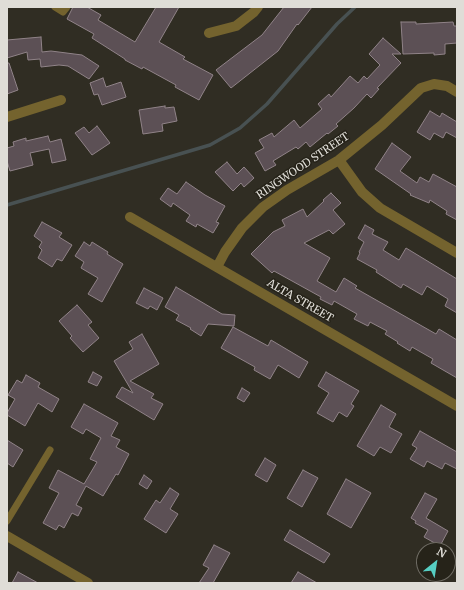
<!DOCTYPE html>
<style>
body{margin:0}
#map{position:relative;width:464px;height:590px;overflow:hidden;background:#302d23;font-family:Merriweather,serif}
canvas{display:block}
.frame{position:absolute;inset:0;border:8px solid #dfddd7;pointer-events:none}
.north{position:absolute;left:416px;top:542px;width:40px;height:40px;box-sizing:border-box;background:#262319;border:1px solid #706d65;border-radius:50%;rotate:30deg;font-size:11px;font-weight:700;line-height:16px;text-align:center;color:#dfddd7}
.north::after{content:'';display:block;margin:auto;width:14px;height:18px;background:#56cec3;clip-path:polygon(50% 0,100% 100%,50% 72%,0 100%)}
</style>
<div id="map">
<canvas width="464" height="590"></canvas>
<div class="frame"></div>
<div class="north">N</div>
</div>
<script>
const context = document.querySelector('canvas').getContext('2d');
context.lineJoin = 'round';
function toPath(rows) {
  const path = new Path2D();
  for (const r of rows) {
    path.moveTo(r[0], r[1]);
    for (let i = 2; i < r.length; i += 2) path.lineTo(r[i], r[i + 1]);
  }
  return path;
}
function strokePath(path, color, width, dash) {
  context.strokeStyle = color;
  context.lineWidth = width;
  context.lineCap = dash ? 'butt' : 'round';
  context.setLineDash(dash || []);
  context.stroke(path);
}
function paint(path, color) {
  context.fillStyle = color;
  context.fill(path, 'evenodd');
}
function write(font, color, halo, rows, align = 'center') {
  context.font = font + ' Merriweather,serif';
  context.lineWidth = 3;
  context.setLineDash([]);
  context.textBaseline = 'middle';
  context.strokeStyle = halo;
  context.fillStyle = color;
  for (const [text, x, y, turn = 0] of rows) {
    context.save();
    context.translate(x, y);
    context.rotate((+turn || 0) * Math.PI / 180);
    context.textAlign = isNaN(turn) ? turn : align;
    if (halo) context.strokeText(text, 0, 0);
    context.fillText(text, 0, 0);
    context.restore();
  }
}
const stream = toPath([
 [7,205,210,145,240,128,267,104,337,24,355,7]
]);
const building = toPath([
 [73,7,87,7,101,15,98,20,135,42,156,7,179,7,159,42,185,57,183,59,213,75,199,100,175,87,176,85,143,67,142,69,125,60,125,59,92,38,94,34,67,19,73,7],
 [284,7,312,7,298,25,297,24,278,51,231,88,216,70,262,35,284,7],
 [401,22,416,22,416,24,453,22,454,26,457,26,457,43,445,44,445,54,434,55,434,53,403,54,401,22],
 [41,37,42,52,51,51,82,55,99,66,89,79,68,66,59,65,41,67,40,59,28,60,27,52,7,58,7,40,41,37],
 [383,38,401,54,392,54,401,63,377,88,379,89,371,98,367,94,354,108,336,124,338,126,328,134,327,133,310,147,306,142,298,149,296,147,273,161,276,165,265,171,255,153,264,148,259,140,272,133,274,137,294,120,300,128,322,109,318,104,329,94,331,97,350,76,358,83,364,76,367,79,380,65,369,54,383,38],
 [7,63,9,63,18,90,7,94,7,63],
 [103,78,106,87,121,82,126,97,102,105,98,94,94,95,90,83,103,78],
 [165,106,165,108,174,107,177,121,162,124,163,131,143,134,139,110,165,106],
 [430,111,440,117,442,113,457,122,457,138,446,132,443,138,434,133,430,140,417,132,430,111],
 [97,126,110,143,92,155,75,133,84,127,89,133,97,126],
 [48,136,50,142,61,139,66,160,52,163,49,149,30,153,33,165,10,171,7,161,7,148,14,146,13,142,26,138,26,141,48,136],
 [392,143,411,157,400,171,417,183,420,177,429,182,433,174,457,187,457,220,446,214,447,211,430,200,429,203,410,195,411,194,375,169,392,143],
 [227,162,237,174,244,167,254,178,244,187,241,183,233,191,215,172,227,162],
 [186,182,205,195,225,206,216,222,219,223,213,233,197,224,196,227,186,221,190,215,173,203,171,207,160,199,168,188,177,194,186,182],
 [331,193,341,203,333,210,345,224,333,234,329,230,304,243,330,258,317,281,336,292,344,278,357,286,355,288,436,334,439,329,457,340,457,378,431,363,433,359,412,347,410,351,397,343,398,342,385,334,387,331,370,322,368,326,354,319,357,314,334,301,332,305,320,299,321,297,274,271,272,273,251,254,273,232,285,226,282,220,303,209,307,217,324,201,323,200,331,193],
 [42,222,62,233,59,237,72,245,62,261,57,259,52,267,38,258,42,250,39,247,42,242,34,236,42,222],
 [365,225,374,230,372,234,388,242,383,250,399,260,406,248,457,279,457,313,445,306,448,299,427,286,422,295,403,284,401,288,376,272,377,270,357,259,360,253,359,252,364,242,358,238,365,225],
 [84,242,90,246,92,242,108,252,107,254,123,264,102,302,88,294,98,278,81,268,84,262,75,256,84,242],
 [176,287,222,314,235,315,234,326,208,324,201,336,190,329,191,328,176,320,179,315,165,307,176,287],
 [144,288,163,298,157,310,150,306,148,309,136,303,144,288],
 [77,305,92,322,88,325,99,338,83,352,70,338,72,336,59,321,77,305],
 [233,327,268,346,271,340,308,362,299,378,278,365,270,379,254,370,255,367,221,348,233,327],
 [142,334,159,364,130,381,154,394,151,398,163,404,154,420,116,397,122,387,133,393,114,361,133,349,129,342,142,334],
 [93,372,102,377,97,386,88,382,93,372],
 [326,372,359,391,351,404,354,406,347,417,339,412,333,422,317,413,329,393,318,386,326,372],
 [26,375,40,383,38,387,59,399,52,412,38,403,25,426,7,415,7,413,15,399,8,395,17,380,22,383,26,375],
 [242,388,250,393,244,402,237,398,242,388],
 [84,404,118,423,111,436,120,440,116,447,129,454,118,475,116,474,103,496,86,486,76,505,82,508,78,516,72,513,64,528,59,525,56,530,43,523,59,493,49,488,58,470,84,484,97,462,90,459,101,438,86,429,83,434,71,427,84,404],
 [381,405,396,414,389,427,402,434,391,453,380,447,374,456,357,446,381,405],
 [420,431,457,452,457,469,445,463,442,469,427,461,424,467,410,459,417,448,412,445,420,431],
 [7,440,23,450,13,467,7,463,7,440],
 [265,458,276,465,267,482,255,475,265,458],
 [303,470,318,478,302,507,287,498,303,470],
 [144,475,152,481,147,489,139,484,144,475],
 [346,479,371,493,351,528,327,514,346,479],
 [170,488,179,494,170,509,178,514,166,533,144,519,156,500,160,503,170,488],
 [425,493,437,499,426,518,448,531,440,546,424,537,428,530,415,523,416,521,411,518,425,493],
 [290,530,330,554,324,563,284,540,290,530],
 [214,545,230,553,213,583,199,583,209,568,203,565,214,545],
 [18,572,38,583,12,583,18,572],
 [298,572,317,583,291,583,298,572]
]);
const service = toPath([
 [55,7,63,12,67,7],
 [7,521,50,450]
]);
const minor = toPath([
 [209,33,236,26,254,12,258,7],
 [7,117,61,100],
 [339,160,362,192,380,208,457,253],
 [130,217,457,406],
 [217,267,225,252,242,228,263,207,287,190,339,160,382,125,421,88,434,84,447,86,457,92],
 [7,536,88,583]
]);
const streetNames = [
 ["RINGWOOD STREET",303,166,-34],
 ["ALTA STREET",300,301,30]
];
strokePath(stream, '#485152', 3.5);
paint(building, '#5c5055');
strokePath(building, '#908388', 1);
strokePath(service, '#74632e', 7);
strokePath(minor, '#74632e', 10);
write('11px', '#dfddd7', '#262319', streetNames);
</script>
